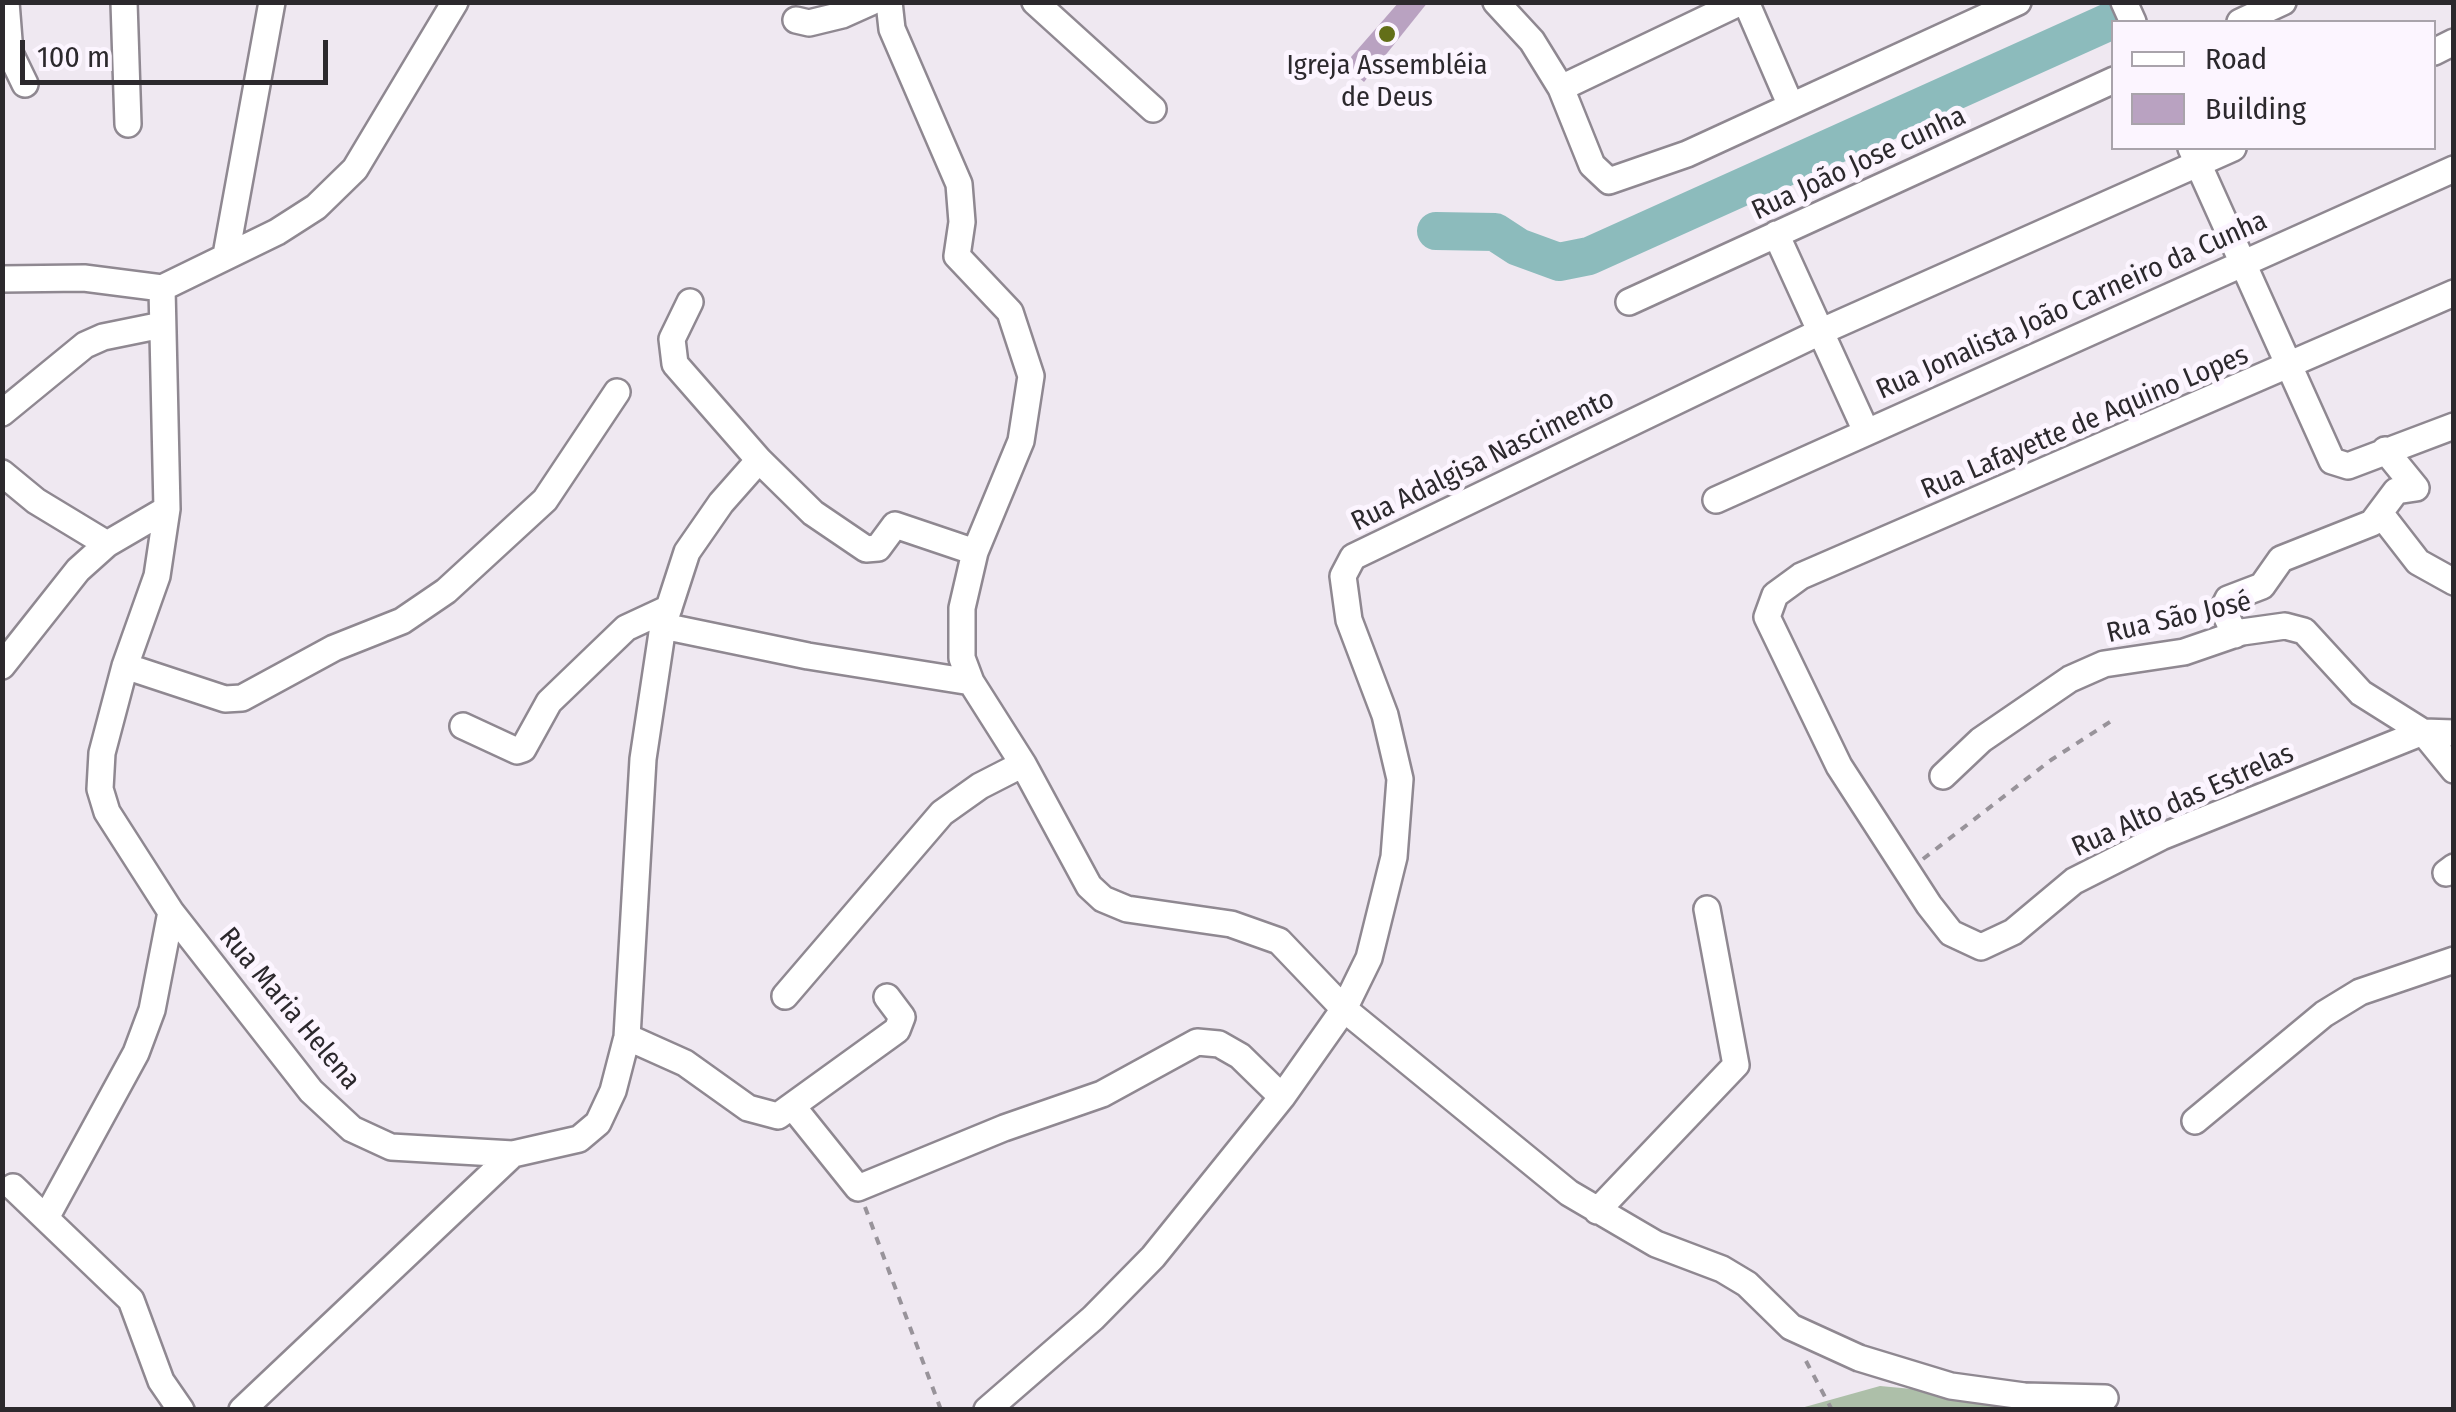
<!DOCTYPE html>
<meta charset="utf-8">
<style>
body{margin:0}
#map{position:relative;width:2456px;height:1412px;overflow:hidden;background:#efe8f1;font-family:"Fira Sans Condensed",sans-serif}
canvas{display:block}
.frame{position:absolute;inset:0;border:5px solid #2c292d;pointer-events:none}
.legend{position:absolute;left:2111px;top:20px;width:325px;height:130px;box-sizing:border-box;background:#fcf5ff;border:2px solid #a9a3ab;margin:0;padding:12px 18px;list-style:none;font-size:30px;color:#2c292d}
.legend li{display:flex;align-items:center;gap:20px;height:50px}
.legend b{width:50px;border:2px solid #a9a3ab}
.scale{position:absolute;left:20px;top:40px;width:308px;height:45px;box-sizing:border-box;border:5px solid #2c292d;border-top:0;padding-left:12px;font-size:30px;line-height:35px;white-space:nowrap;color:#2c292d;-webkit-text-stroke:8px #fcf5ff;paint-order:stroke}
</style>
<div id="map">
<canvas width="2456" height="1412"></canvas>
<div class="frame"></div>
<ul class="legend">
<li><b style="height:12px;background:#fff"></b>Road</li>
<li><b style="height:28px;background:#b9a2c1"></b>Building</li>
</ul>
<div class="scale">100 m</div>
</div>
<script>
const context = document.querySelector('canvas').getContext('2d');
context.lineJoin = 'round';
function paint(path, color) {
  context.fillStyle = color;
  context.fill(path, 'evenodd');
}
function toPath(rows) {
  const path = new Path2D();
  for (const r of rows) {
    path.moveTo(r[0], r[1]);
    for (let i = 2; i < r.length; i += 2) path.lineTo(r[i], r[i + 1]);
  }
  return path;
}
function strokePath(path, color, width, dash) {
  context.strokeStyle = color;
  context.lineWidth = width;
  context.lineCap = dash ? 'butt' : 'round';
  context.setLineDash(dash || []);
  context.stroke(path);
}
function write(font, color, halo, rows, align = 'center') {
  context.font = font + ' "Fira Sans Condensed",sans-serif';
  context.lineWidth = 10;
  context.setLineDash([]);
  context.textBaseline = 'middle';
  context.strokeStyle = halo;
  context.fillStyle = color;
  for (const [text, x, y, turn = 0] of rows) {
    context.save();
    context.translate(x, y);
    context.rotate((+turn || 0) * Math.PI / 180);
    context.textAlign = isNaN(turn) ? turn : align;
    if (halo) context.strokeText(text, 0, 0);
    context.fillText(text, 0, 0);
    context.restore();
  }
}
const green = toPath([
 [1880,1386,2128,1409,1794,1410]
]);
const river = toPath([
 [1436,231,1495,232,1518,247,1559,262,1589,256,2113,20]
]);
const building = toPath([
 [1399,2,1428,2,1364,82,1344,65]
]);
const path = toPath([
 [1923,859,2051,760,2116,718],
 [865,1207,941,1410],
 [1806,1361,1832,1410]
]);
const minor = toPath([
 [6,2,10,53,25,84],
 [124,2,128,124],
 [889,2,892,29,959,184,962,222,957,256,1010,312,1031,376,1021,441,975,552,962,608,962,658,971,682,1023,764,1089,886,1103,899,1127,909,1231,924,1279,941,1344,1009,1569,1193,1656,1244,1722,1269,1747,1284,1791,1327,1859,1358,1951,1386,2024,1396,2105,1398],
 [1035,2,1153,109],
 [1496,2,1532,41,1561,88,1592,165,1609,181,1687,154,2018,2],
 [1746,2,1791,106],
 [2124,2,2133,22],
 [796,20,809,23,842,15,871,2],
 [2240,22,2283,2],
 [2434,52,2454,42],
 [1561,88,1741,2],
 [2191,148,2332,461,2348,466,2454,426],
 [1776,234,1865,429],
 [226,255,272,2],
 [2,279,84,278,162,288],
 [162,288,167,509,157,576,125,666,102,753,100,789,107,812,171,912,311,1091,352,1129,391,1147,513,1154,579,1139,598,1123,613,1091,627,1037,643,759,663,626,687,552,721,503,759,460,675,364,672,339,690,302],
 [162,288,277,232,316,207,355,169,455,2],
 [2454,293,1801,576,1775,595,1767,617,1839,766,1929,905,1951,933,1981,947,2013,932,2074,881,2161,837,2423,732,2454,733],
 [1629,302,2114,80],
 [2,413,85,345,103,337,162,325],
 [759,460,813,513,866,549,878,548,895,525,975,552],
 [2,473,36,501,107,544],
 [1716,500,2454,169],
 [2380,513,2418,562,2454,582],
 [663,626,808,656,971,682],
 [2235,635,2223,609,2228,599,2262,586,2281,559,2372,523,2396,491,2416,488,2385,450],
 [2,666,78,570,107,544,167,509],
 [125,666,225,699,242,698,334,648,402,621,446,591,545,500,617,392],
 [463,726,517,751,523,749,549,702,626,628,669,608],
 [1943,776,1981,740,2070,679,2104,664,2184,652,2242,632,2285,626,2304,631,2361,693,2423,732,2454,770],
 [2446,873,2454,867],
 [785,996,942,813,980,786,1023,764],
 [627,1037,685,1063,748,1108,778,1116,897,1030,902,1017,887,997],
 [793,1107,858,1188,1004,1128,1102,1094,1197,1042,1219,1044,1240,1056,1282,1097],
 [2195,1121,2324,1014,2360,992,2454,960],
 [13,1187,131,1300,161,1381,181,1410],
 [1597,1211,1736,1065,1707,909],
 [47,1216,136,1053,152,1010,171,912],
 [242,1410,513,1154],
 [987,1410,1093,1318,1153,1257,1282,1097,1344,1009,1369,958,1394,857,1400,779,1385,715,1349,620,1343,576,1353,557,1820,332,2233,148]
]);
const markers = [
 [1387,34,10,"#636f18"]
];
const poiNames = [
 ["Igreja Assembléia",1387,66],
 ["de Deus",1387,98]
];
const streetNames = [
 ["Rua João Jose cunha",1859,164,-25],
 ["Rua Jonalista João Carneiro da Cunha",2072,306,-24],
 ["Rua Lafayette de Aquino Lopes",2085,423,-23],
 ["Rua Adalgisa Nascimento",1483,461,-26],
 ["Rua São José",2179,618,-13],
 ["Rua Alto das Estrelas",2183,801,-24],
 ["Rua Maria Helena",289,1009,50]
];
paint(green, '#adbfa9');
strokePath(river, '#8cbbbc', 38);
paint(building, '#b9a2c1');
strokePath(minor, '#8f8891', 30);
strokePath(path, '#98939a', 4, [8, 8]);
strokePath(minor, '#fff', 25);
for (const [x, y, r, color] of markers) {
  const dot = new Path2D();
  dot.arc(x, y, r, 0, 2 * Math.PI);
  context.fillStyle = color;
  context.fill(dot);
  strokePath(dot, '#fcf5ff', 4);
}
write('28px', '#2c292d', '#fcf5ff', poiNames);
write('28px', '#2c292d', '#fcf5ff', streetNames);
</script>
